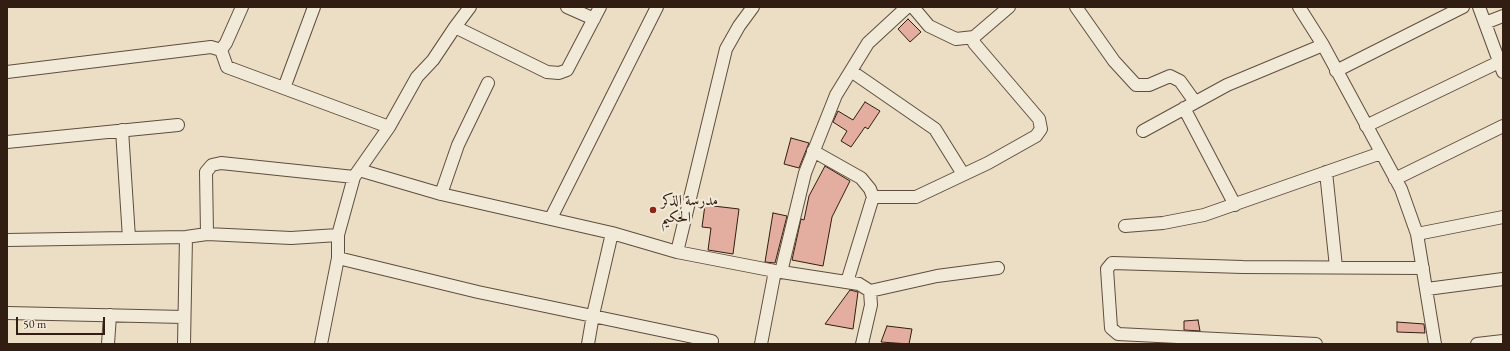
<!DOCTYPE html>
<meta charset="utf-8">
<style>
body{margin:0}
#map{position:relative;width:1510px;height:351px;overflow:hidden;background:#ebdec4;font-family:"EB Garamond",serif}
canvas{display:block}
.frame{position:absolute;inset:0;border:8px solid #321d12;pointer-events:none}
.scale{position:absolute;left:16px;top:317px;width:89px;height:18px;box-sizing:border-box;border:2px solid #321d12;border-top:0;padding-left:5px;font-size:12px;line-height:14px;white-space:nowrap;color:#321d12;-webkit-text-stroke:3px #f2ead9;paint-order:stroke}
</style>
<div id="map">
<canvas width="1510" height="351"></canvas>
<div class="frame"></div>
<div class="scale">50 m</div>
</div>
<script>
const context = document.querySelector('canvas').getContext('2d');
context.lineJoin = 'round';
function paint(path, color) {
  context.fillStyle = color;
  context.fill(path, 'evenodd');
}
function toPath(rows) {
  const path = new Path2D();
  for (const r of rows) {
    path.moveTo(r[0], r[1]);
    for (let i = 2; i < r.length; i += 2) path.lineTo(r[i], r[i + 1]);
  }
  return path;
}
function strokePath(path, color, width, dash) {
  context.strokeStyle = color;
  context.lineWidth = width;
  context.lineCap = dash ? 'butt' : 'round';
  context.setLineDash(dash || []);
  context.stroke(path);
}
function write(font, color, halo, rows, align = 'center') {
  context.font = font + ' "EB Garamond",Amiri,serif';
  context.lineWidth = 4;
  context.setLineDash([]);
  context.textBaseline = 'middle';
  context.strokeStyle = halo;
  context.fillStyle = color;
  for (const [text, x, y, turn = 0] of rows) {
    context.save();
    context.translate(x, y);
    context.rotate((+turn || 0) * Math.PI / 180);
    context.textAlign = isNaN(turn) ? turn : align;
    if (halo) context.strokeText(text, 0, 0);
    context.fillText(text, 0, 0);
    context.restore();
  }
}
const building = toPath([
 [908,19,921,32,910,42,898,29,908,19],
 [865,102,880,111,868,129,865,127,851,147,841,141,847,131,833,122,838,111,853,120,865,102],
 [791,138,809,143,799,168,784,164,791,138],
 [825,166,850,181,832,217,823,266,792,260,801,219,804,220,809,196,825,166],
 [705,205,739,209,733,254,708,250,711,228,702,227,705,205],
 [773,213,787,216,775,263,765,262,773,213],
 [850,290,858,292,853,329,825,324,850,290],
 [1198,320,1200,331,1184,330,1184,321,1198,320],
 [1397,322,1424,324,1425,333,1397,332,1397,322],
 [887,326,912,329,909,344,881,342,887,326]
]);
const minor = toPath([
 [567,7,594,19],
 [753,7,739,26,726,49,677,252,775,271,859,284,870,291,871,305,862,344],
 [913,7,929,26,956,39,974,37],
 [1076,7,1114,61,1136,85,1149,85,1170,76,1180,81,1195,102],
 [1299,7,1323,45,1401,189,1417,234,1435,344],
 [1479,7,1503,72],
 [1485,23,1503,16],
 [455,27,547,72,559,73,567,70,600,7],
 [221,50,227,67,389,127],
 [851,71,935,129,963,174],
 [1336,71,1463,7],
 [7,72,211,47,221,50,226,43,242,7],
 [284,88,314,7],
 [1184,108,1235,205],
 [1366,126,1499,62],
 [122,130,129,238],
 [1143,131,1227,85,1323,45],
 [7,142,178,125],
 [813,151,861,178,870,189,873,197,847,282],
 [359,170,441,194,612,233,677,252],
 [1326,172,1336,267],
 [1395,179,1503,126],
 [441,194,458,145,488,83],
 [873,197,916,197,988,163,1036,136,1041,129,1039,119,974,43,974,37,1009,7],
 [551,218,657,7],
 [1125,226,1163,223,1204,215,1381,153],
 [207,234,206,172,212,165,221,163,354,177],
 [1417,234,1503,217],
 [7,240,186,237,207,234,291,238,338,235],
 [338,258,478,292,712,341],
 [781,272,805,173,836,95,868,43,907,7],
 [1427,289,1503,279],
 [870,291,937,276,998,268],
 [7,313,184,317],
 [108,344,110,315],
 [184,344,186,237],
 [321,344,338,258,338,235,354,177,389,127,417,77,433,60,455,27,470,7],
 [588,344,593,315,612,233],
 [761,344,775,271],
 [1316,344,1118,334,1111,328,1107,269,1112,263,1243,267,1423,268],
 [1477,344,1503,341]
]);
const markers = [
 [653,210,4,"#8f2418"]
];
const poiNames = [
 ["مدرسة الذكر",661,201],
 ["الحكيم",661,218]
];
paint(building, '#e3ae9f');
strokePath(building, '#321d12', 1);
strokePath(minor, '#604d3e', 14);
strokePath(minor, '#f2ead9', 12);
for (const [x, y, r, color] of markers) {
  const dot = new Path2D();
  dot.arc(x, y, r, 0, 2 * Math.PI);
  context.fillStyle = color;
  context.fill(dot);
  strokePath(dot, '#f2ead9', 1.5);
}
write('15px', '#321d12', '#f2ead9', poiNames, 'left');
</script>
